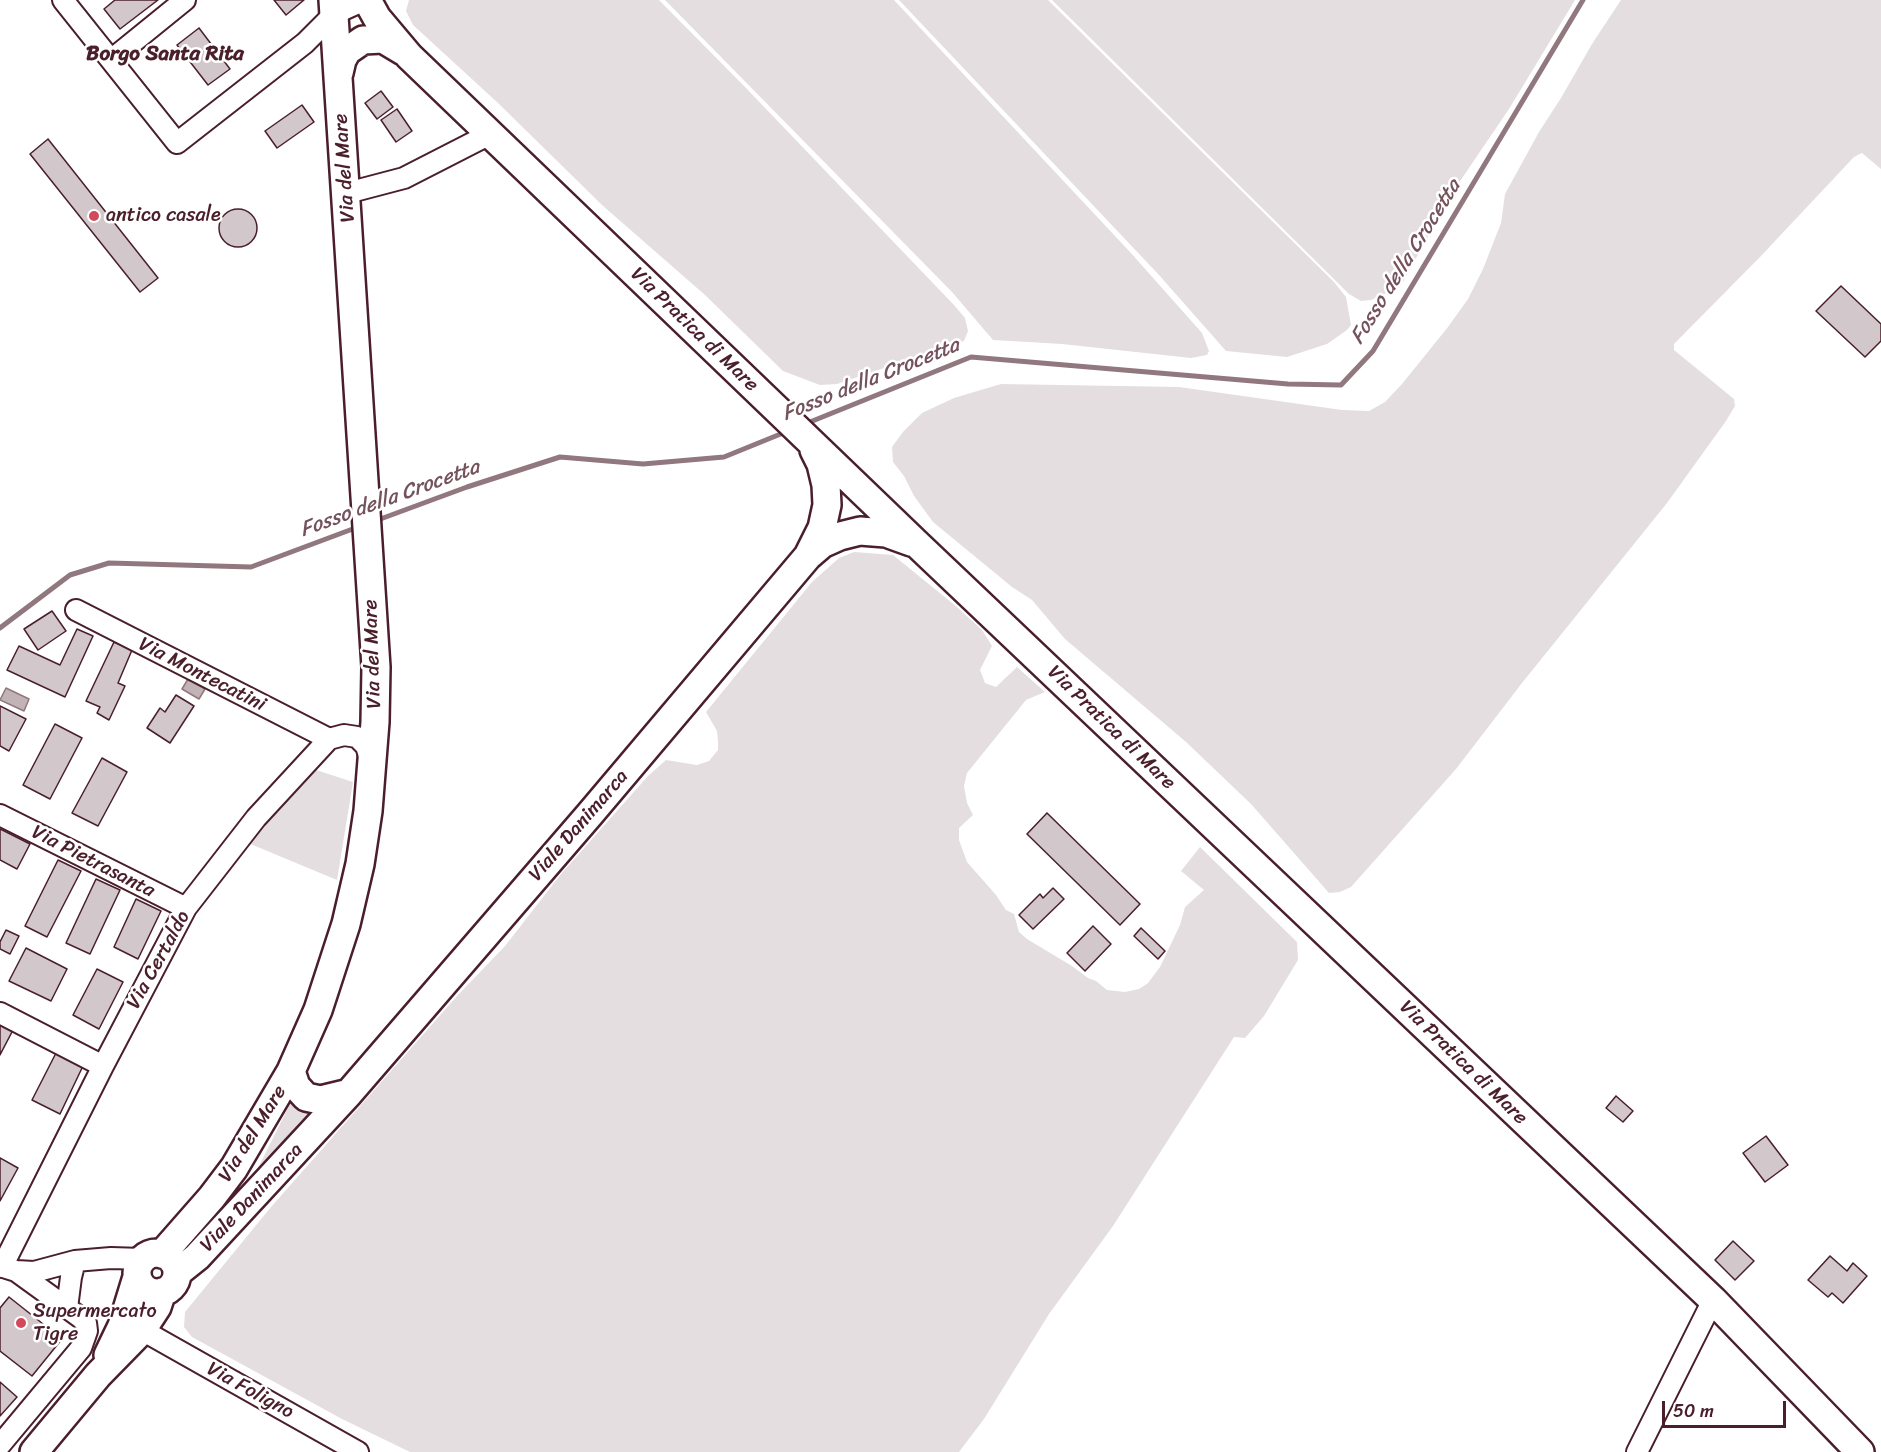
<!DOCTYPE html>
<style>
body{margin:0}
#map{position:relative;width:1881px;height:1452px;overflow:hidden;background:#fff;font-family:Sriracha,sans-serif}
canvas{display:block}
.scale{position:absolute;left:1662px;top:1401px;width:124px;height:27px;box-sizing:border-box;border:3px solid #4a1f2b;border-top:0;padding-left:8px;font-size:18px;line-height:21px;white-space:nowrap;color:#4a1f2b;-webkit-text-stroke:4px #fff;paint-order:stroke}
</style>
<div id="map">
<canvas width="1881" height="1452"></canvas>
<div class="scale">50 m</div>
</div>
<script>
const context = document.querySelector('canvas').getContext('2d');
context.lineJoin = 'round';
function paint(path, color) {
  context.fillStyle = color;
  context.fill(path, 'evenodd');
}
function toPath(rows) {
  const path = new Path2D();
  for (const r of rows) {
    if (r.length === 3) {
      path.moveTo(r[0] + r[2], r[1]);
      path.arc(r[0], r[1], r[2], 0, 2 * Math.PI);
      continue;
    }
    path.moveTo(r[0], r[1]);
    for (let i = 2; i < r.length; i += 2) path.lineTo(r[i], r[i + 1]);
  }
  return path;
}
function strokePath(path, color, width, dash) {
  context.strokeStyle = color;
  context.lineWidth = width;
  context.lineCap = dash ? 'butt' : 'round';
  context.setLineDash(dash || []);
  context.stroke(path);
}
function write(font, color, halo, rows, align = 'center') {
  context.font = font + ' Sriracha,sans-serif';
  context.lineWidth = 5;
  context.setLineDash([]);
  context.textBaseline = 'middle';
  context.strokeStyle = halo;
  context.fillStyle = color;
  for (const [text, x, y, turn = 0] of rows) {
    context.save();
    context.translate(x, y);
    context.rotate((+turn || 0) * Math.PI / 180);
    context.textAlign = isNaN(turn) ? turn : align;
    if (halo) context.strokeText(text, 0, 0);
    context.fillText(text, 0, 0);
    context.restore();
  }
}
const green = toPath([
 [409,0,659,0,745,87,954,305,965,318,968,331,964,341,837,384,820,385,783,371,705,295,602,205,498,103,413,25,406,11],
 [665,0,894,0,1130,252,1202,333,1209,351,1207,355,1191,358,1062,344,993,340,952,292],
 [899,0,1048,0,1334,282,1346,297,1351,325,1347,330,1327,344,1287,357,1226,351,1159,275],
 [1052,0,1575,0,1509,109,1454,190,1400,287,1371,300,1361,301,1349,294],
 [1621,0,1881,0,1881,169,1862,153,1854,157,1760,257,1674,344,1674,350,1734,399,1735,406,1726,421,1667,503,1522,683,1456,769,1351,887,1340,892,1329,893,1251,804,1186,742,1065,639,1032,600,1012,587,933,522,914,496,904,476,893,462,892,447,903,432,922,413,954,398,1001,384,1179,387,1342,410,1369,411,1385,402,1402,384,1448,327,1468,299,1483,269,1501,223,1505,194,1539,132,1561,98,1592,44],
 [854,552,893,555,957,607,982,630,992,646,980,670,985,683,996,687,1017,667,1045,692,1026,700,967,773,964,786,967,803,973,815,959,828,959,840,967,862,996,895,1006,910,1014,914,1019,932,1027,939,1072,966,1088,978,1096,981,1107,990,1125,992,1139,989,1148,983,1160,967,1180,925,1185,907,1204,890,1181,871,1200,847,1297,942,1298,960,1264,1016,1245,1038,1234,1037,1113,1226,1049,1314,984,1419,959,1452,410,1452,342,1419,192,1337,184,1327,185,1312,271,1207,457,996,505,946,561,874,648,776,666,760,697,765,709,761,718,750,718,741,717,731,706,712,812,582,839,558],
 [313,769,353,782,337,880,248,843],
 [294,1096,319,1111,243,1198]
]);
const water = toPath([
 [188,679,205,689,199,699,182,689,188,679],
 [6,688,29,699,24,711,0,700,6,688]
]);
const stream = toPath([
 [805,424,971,357,1288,384,1341,385,1373,351,1583,0],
 [375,521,467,487,560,457,643,464,724,457,788,431],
 [0,628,70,575,109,563,251,567,358,527]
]);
const building = toPath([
 [115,0,158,0,120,29,104,9,115,0],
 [274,0,304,0,286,15,274,0],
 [199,28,230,69,208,85,177,45,199,28],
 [381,91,393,107,377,119,365,103,381,91],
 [302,105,314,122,277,148,265,131,302,105],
 [397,109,412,131,396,142,381,120,397,109],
 [48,139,158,278,140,292,30,154,48,139],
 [238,228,19],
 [1841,286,1881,324,1881,341,1865,357,1816,311,1841,286],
 [52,611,66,631,38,650,24,629,52,611],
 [77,629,93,636,65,697,7,670,19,646,60,665,77,629],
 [114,642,132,650,118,683,125,686,109,720,97,713,100,707,86,701,114,642],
 [176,695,194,706,170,743,147,728,160,708,165,712,176,695],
 [0,706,26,719,9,751,0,746,0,706],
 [55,724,82,738,50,799,23,785,55,724],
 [102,758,127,772,98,826,72,813,102,758],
 [1047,813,1140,904,1120,925,1027,834,1047,813],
 [0,829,30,844,17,869,0,860,0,829],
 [58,860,81,871,47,937,25,926,58,860],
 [96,879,120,890,90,954,66,943,96,879],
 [1053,888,1064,899,1033,929,1019,915,1040,894,1043,898,1053,888],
 [136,899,161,911,138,959,114,947,136,899],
 [1093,926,1111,944,1085,971,1067,953,1093,926],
 [1141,928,1165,951,1158,959,1134,936,1141,928],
 [6,930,19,936,10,954,0,949,0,942,6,930],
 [26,948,67,969,51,1001,9,981,26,948],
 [97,969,123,982,99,1029,73,1015,97,969],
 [0,1023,13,1030,0,1055,0,1023],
 [56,1053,83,1066,60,1114,32,1100,56,1053],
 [1616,1096,1633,1111,1623,1122,1606,1108,1616,1096],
 [1766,1136,1788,1165,1765,1182,1743,1153,1766,1136],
 [0,1158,18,1168,0,1201,0,1158],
 [1733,1241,1754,1261,1735,1280,1715,1260,1733,1241],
 [1830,1256,1847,1271,1853,1263,1867,1276,1843,1303,1832,1293,1828,1297,1808,1280,1830,1256],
 [9,1297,62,1339,32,1376,0,1351,0,1308,9,1297],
 [0,1382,17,1397,0,1416,0,1382]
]);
const street = toPath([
 [63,0,177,143,305,43,334,14,365,0],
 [111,60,185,0],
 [347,193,404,178,490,134],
 [76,610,329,739],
 [0,815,186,908],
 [0,1013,103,1066],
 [0,1266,16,1271,81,1318,86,1323,87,1331,81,1348,0,1445],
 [2,1267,103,1066,186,908,256,818,329,739,344,735,357,737,366,746,371,762],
 [16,1271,34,1272,75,1261,111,1258,143,1259],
 [67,1308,71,1277,75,1261],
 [142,1330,358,1452],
 [1637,1452,1713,1300]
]);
const secondary = toPath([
 [367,0,377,18,409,56,918,545,1713,1300,1860,1452],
 [339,73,342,60,347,51,363,40,383,39,403,51],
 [808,556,822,528,827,505,826,485,821,464,814,450],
 [291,1071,296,1086,306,1097,320,1100,349,1093],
 [157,1273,20],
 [162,1254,212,1197,234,1168,291,1071,318,1010,346,924,360,864,368,811,375,722,376,667,333,0],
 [177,1273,197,1257,349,1093,590,814,808,556,822,544,840,536,860,531,886,533,911,542],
 [108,1355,122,1326,137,1277],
 [34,1452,98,1375,142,1330,157,1307,162,1292]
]);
const markers = [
 [94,216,6,"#d1495b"],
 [21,1323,6,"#d1495b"]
];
const streetNames = [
 ["Via del Mare",345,168,-94],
 ["Via Pratica di Mare",694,330,44],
 ["Via del Mare",373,654,-92],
 ["Via Montecatini",202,675,27],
 ["Via Pratica di Mare",1111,728,44],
 ["Viale Danimarca",579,826,-49],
 ["Via Pietrasanta",93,862,27],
 ["Via Certaldo",159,960,-61],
 ["Via Pratica di Mare",1463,1063,44],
 ["Via del Mare",253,1134,-58],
 ["Viale Danimarca",252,1198,-47],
 ["Via Foligno",250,1391,29]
];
const poiNames = [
 ["antico casale",106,216],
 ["Supermercato",33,1312],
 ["Tigre",33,1335]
];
const neighbourhoodNames = [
 ["Borgo Santa Rita",165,55]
];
const waterNames = [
 ["Fosso della Crocetta",1406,262,-58],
 ["Fosso della Crocetta",871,380,-22],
 ["Fosso della Crocetta",390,499,-20]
];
paint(green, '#e5dee0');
paint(water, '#c1b3b6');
strokePath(water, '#91787e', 1.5);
strokePath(stream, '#91787e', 5);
paint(building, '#d2c7cb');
strokePath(building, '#4a1f2b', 1.5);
strokePath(street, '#4a1f2b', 24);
strokePath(secondary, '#4a1f2b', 32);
strokePath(street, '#fff', 20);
strokePath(secondary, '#fff', 27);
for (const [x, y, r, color] of markers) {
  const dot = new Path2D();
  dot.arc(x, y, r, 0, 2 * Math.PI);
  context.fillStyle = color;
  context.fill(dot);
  strokePath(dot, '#fff', 2);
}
write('20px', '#4a1f2b', '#fff', streetNames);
write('20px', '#4a1f2b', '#fff', poiNames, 'left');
write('bold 21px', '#4a1f2b', '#fff', neighbourhoodNames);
write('italic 21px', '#74535c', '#fff', waterNames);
</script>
